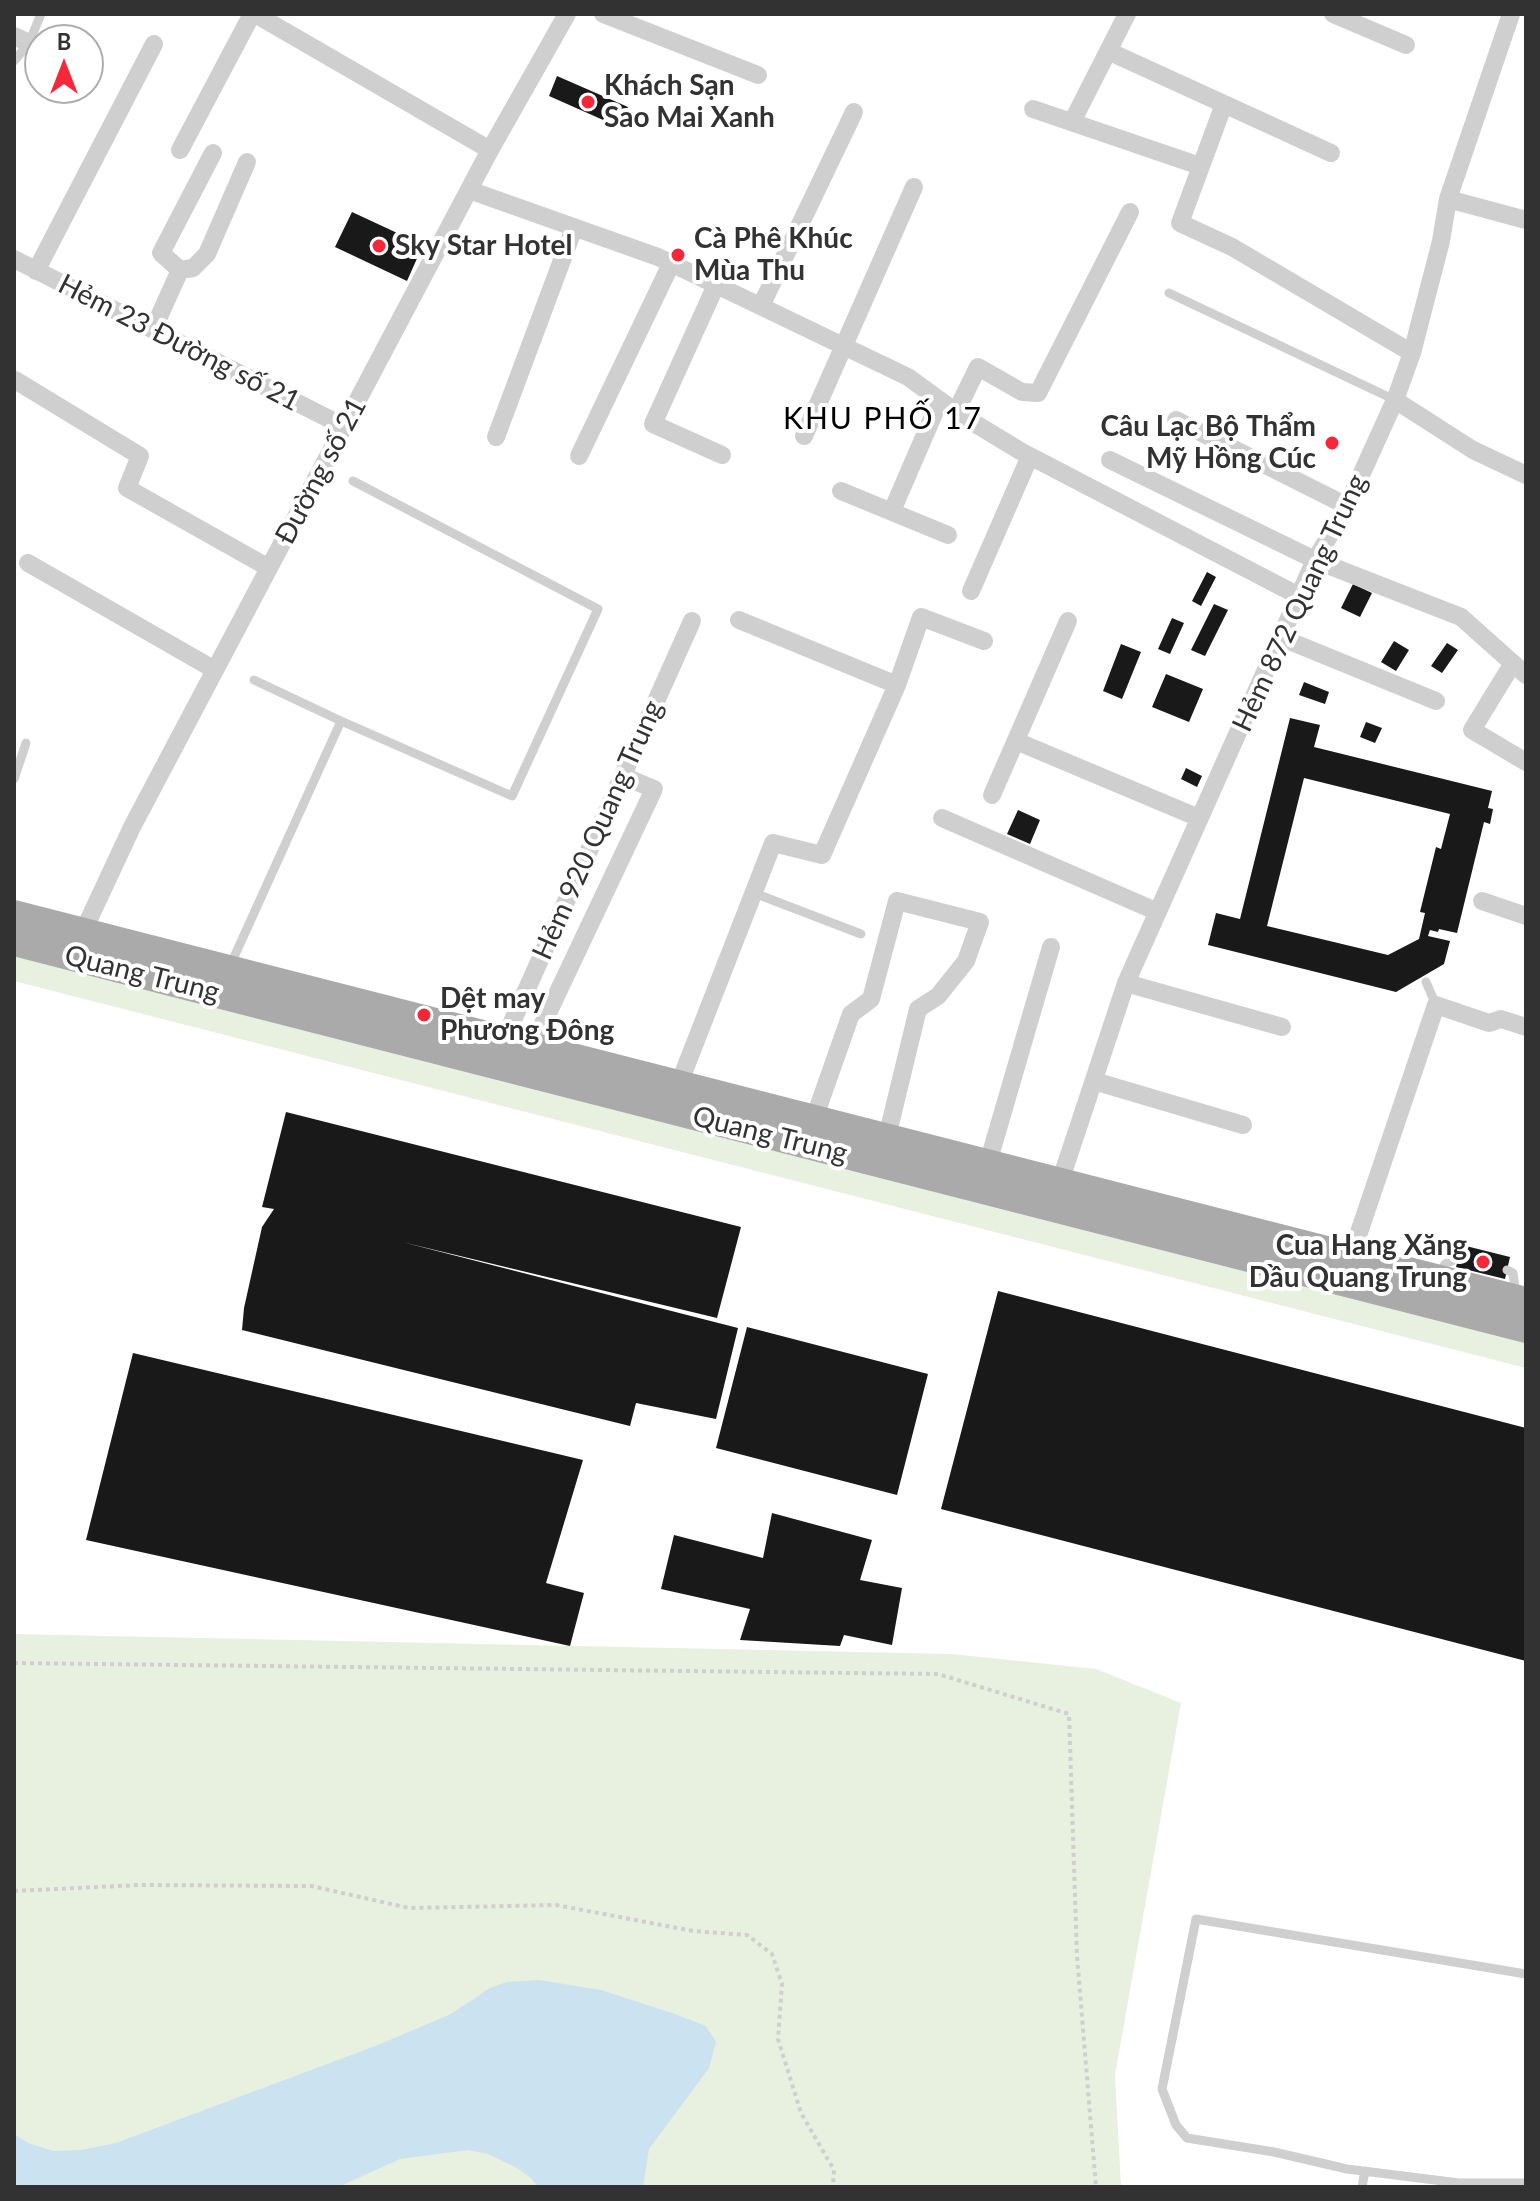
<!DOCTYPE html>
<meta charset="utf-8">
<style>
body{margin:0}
#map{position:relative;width:1540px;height:2201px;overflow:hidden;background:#fff;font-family:Lato,sans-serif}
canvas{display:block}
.frame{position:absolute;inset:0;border:16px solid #323232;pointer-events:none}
.north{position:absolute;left:24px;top:24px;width:80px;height:80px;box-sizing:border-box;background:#fff;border:2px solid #adadad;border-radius:50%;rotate:0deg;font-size:22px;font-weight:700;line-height:32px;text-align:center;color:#323232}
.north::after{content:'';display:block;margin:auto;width:28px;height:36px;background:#f62737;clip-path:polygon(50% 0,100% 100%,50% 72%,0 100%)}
</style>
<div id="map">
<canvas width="1540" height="2201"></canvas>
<div class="frame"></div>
<div class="north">B</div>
</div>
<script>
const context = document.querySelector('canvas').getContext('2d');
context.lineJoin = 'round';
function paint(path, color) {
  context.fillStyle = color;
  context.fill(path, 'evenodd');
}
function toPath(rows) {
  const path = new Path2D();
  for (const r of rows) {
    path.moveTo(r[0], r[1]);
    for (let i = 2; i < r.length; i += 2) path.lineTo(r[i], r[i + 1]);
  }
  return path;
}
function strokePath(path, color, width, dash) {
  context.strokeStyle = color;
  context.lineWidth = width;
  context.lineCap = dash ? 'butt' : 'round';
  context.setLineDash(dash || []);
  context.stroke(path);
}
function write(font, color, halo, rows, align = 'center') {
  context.font = font + ' Lato,sans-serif';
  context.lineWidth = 8;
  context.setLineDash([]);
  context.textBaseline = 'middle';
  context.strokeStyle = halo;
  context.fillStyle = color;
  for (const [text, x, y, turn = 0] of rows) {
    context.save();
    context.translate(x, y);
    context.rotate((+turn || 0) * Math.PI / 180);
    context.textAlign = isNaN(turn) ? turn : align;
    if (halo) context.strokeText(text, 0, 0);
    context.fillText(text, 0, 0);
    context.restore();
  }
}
const green = toPath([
 [14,954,1526,1340,1526,1368,14,981],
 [14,1634,952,1654,1096,1669,1181,1703,1115,2075,1121,2187,14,2187]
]);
const water = toPath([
 [539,1980,601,1990,672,2013,706,2026,716,2042,709,2068,649,2149,643,2187,538,2187,531,2178,517,2168,488,2154,468,2150,400,2159,338,2187,14,2187,14,2134,28,2143,53,2151,81,2150,116,2143,378,2045,451,2014,490,1988,507,1982]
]);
const building = toPath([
 [557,76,628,107,619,127,549,96],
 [352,212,423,245,407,281,335,247],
 [1207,572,1216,577,1201,606,1192,601],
 [1353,584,1372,593,1360,617,1341,608],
 [1214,604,1228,610,1205,656,1191,650],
 [1172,618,1184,623,1170,654,1158,649],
 [1394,641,1409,650,1396,671,1381,662],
 [1447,643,1458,650,1442,673,1431,666],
 [1121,644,1141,652,1122,699,1103,691],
 [1166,674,1203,689,1189,722,1152,707],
 [1304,682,1329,692,1325,704,1299,695],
 [1290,718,1320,725,1314,747,1492,791,1488,808,1493,809,1490,824,1484,822,1457,933,1439,929,1438,932,1430,930,1428,936,1450,941,1444,964,1396,992,1208,945,1216,913,1240,919],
 [1304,778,1450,814,1441,849,1436,847,1420,912,1425,913,1419,939,1388,955,1267,926],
 [1366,722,1382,728,1375,743,1360,737],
 [1186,768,1202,776,1197,787,1181,779],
 [1018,810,1040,820,1030,844,1007,834],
 [286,1112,741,1227,717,1318,402,1242,738,1328,716,1419,636,1403,630,1426,242,1330,244,1308,262,1227,274,1209,262,1207],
 [1462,1245,1510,1257,1505,1279,1456,1267],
 [998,1291,1526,1428,1526,1661,941,1509],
 [747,1327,928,1374,897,1495,716,1448],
 [133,1353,583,1460,546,1583,584,1593,570,1646,86,1540],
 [772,1513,872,1540,860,1580,902,1588,892,1645,844,1635,840,1646,740,1640,750,1609,661,1589,674,1535,763,1558]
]);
const path = toPath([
 [14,1663,938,1674,1069,1714,1077,1956,1096,2187],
 [14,1891,139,1885,311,1886,409,1908,556,1905,693,1931,747,1935,772,1954,782,1984,778,2039,801,2113,834,2170,833,2187]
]);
const service = toPath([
 [14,61,29,43,41,14],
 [1169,293,1395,400],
 [254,680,341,721,512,796,598,609,353,481],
 [14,779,26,743],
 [754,893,861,934],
 [230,966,341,721],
 [1426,982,1436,1005],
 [1507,1270,1513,1273,1516,1295],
 [1439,1277,1445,1264,1458,1258],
 [1526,1974,1196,1919,1162,2089,1176,2125,1187,2138,1274,2152,1347,2169,1459,2183,1526,2183],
 [1362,2187,1365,2171]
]);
const minor = toPath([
 [255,14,490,150],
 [603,14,758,75],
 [1333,14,1406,45],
 [14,36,29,43],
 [1108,51,1224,104],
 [1033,109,1200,166],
 [1072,122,1127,14],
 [180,150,252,14],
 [1331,153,1224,104,1180,223,1232,247,1412,353],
 [469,190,658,257,908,377,956,412,1022,452,1299,596],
 [1448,199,1526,220],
 [14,259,345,427],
 [180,270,161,253,213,153],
 [36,271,154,44],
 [716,285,653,424,722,455],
 [761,306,854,112],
 [153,330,180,270,193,268,207,254,247,162],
 [15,380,140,456,127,488,269,568],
 [1395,400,1473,450,1526,475],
 [956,412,978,367,1022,392,1038,393,1130,212],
 [1176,420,1347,506],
 [804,436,914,187],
 [496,437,574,228],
 [579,456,671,264],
 [1110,460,1315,560,1461,617,1526,675],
 [841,491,948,535],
 [892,511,940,400],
 [28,563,215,670],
 [971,591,1030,456],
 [739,620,897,685],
 [1282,638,1436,701],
 [1513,663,1472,730,1526,762],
 [1016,741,1199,818],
 [992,795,1068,621],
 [942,818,1158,912],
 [1482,901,1526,916],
 [83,932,132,827,490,150,567,14],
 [1126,983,1282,1027],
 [504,1040,692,621],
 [532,1047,654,789,623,776],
 [1094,1081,1243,1125],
 [679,1084,773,843,822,855,897,685,921,617,984,641],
 [814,1119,851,1014,871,999,897,901,980,922,966,961,938,996,918,1009,887,1137],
 [988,1163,1051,947],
 [1060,1182,1126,983,1315,560,1347,506,1395,400,1412,353,1441,241,1448,199,1511,14],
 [1351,1256,1436,1005,1489,1023,1501,1019,1526,1027]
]);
const primary = toPath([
 [14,914,1526,1301],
 [14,942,1526,1329]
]);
const markers = [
 [588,102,8,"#f62737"],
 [379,246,8,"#f62737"],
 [678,255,8,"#f62737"],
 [1332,443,8,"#f62737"],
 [424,1015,8,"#f62737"],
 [1483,1262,8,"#f62737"]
];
const poiNames = [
 ["Khách Sạn",604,86],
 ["Sao Mai Xanh",604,118],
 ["Cà Phê Khúc",694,239],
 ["Mùa Thu",694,271],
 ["Sky Star Hotel",395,246],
 ["Câu Lạc Bộ Thẩm",1316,427,"right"],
 ["Mỹ Hồng Cúc",1316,459,"right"],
 ["Dệt may",440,999],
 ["Phương Đông",440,1031],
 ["Cua Hang Xăng",1467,1246,"right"],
 ["Dầu Quang Trung",1467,1278,"right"]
];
const streetNames = [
 ["Hẻm 23 Đường số 21",179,343,27],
 ["Đường số 21",321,471,-62],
 ["Hẻm 872 Quang Trung",1300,603,-65],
 ["Hẻm 920 Quang Trung",598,830,-66],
 ["Quang Trung",142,974,14],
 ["Quang Trung",770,1135,14]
];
const neighbourhoodNames = [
 ["KHU PHỐ 17",883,419]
];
paint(green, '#e8f0df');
paint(water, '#cbe2f1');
paint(building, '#191919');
strokePath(path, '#cfcfcf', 4, [4, 4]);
strokePath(service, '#cfcfcf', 9);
strokePath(minor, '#cfcfcf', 18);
strokePath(primary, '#aaa', 28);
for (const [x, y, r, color] of markers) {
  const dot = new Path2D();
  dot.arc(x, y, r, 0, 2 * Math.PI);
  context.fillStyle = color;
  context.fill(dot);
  strokePath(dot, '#fff', 3);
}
write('bold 28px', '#323232', '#fff', poiNames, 'left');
write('28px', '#323232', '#fff', streetNames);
context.letterSpacing = '2px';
write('30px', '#000', '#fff', neighbourhoodNames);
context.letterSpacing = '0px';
</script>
